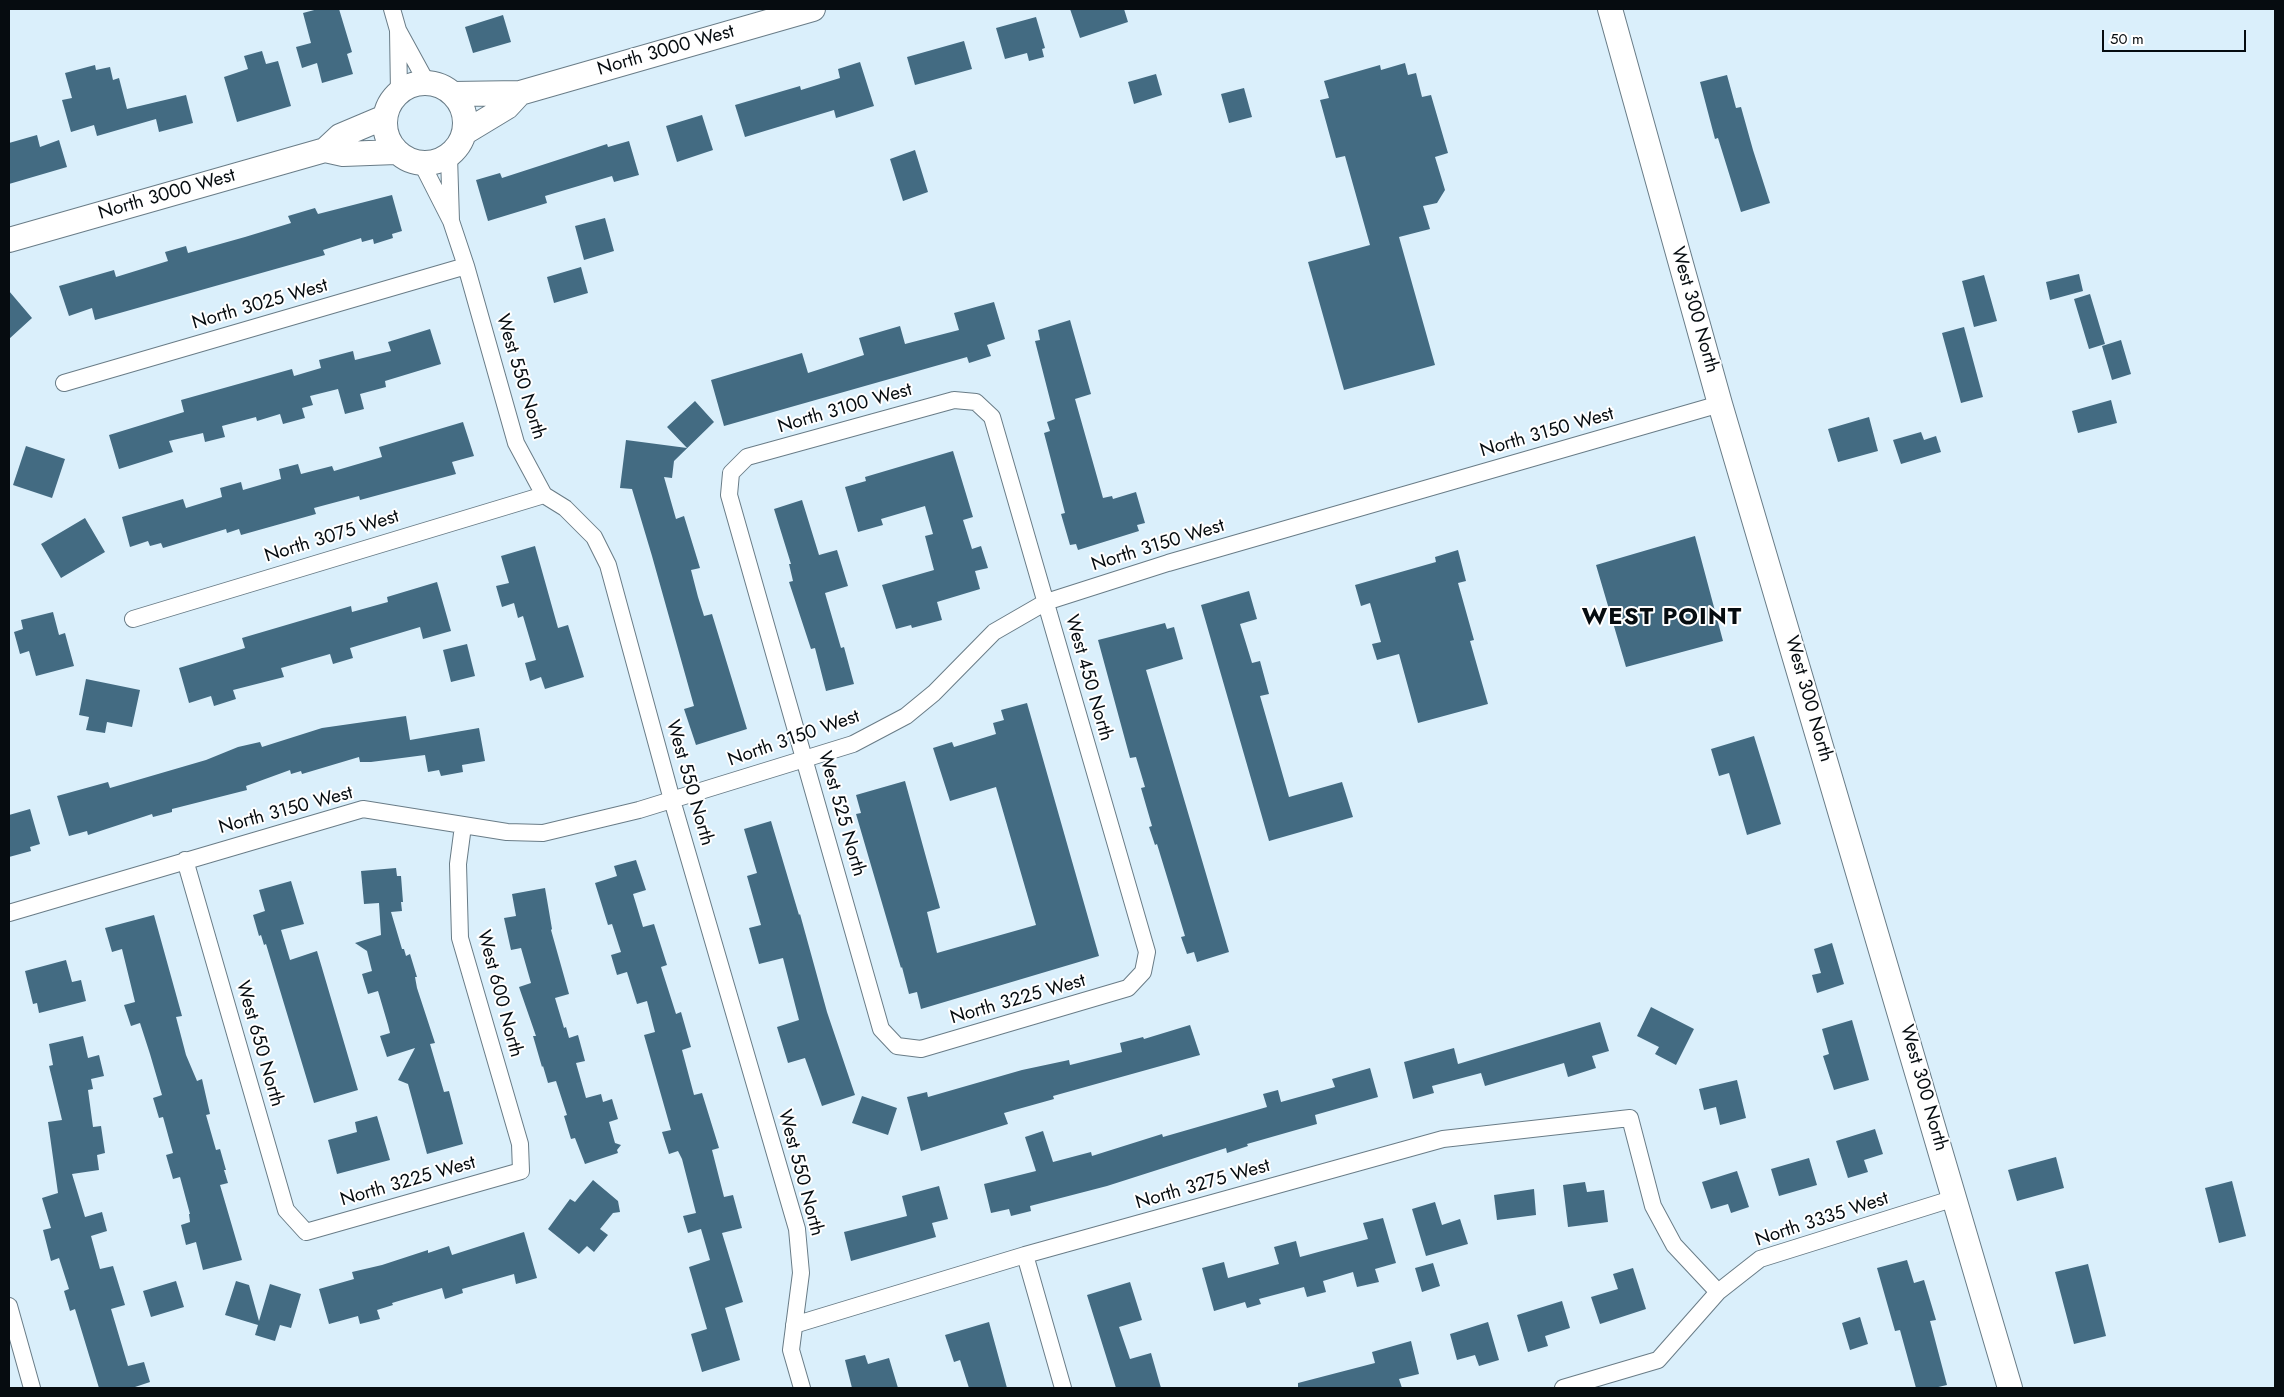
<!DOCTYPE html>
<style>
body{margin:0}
#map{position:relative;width:2284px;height:1397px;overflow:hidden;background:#daeffb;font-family:Jost,sans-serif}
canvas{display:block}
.frame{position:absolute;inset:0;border:10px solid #060c10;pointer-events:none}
.scale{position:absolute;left:2102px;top:30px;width:144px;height:22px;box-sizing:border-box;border:2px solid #060c10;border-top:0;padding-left:6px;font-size:15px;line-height:18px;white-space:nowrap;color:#060c10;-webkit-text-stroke:4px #fff;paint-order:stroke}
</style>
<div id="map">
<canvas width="2284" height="1397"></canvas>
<div class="frame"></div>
<div class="scale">50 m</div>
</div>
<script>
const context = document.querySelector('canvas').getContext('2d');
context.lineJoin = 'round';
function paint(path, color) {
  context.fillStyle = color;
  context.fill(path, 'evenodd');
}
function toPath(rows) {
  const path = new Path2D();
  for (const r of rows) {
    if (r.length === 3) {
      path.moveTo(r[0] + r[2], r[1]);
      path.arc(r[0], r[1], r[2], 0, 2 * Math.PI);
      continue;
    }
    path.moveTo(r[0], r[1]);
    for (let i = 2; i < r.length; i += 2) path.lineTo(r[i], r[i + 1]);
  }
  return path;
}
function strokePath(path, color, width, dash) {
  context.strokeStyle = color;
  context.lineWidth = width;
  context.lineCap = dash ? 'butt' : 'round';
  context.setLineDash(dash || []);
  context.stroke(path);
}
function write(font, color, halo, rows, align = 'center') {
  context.font = font + ' Jost,sans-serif';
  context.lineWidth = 4;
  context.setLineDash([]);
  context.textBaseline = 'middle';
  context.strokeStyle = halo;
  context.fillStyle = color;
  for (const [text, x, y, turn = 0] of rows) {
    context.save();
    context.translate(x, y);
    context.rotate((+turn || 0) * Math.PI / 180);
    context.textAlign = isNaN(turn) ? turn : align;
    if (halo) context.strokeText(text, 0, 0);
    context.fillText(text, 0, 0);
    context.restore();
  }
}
const building = toPath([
 [318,9,339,9,352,52,347,54,353,74,322,83,317,63,302,68,296,47,311,43,303,13],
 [1070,9,1124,9,1128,22,1080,38],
 [503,15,511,42,473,53,465,27],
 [1036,17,1045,48,1042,49,1044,57,1029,61,1027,53,1005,59,996,28],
 [964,41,972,69,915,85,907,57],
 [262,51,266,64,278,61,291,106,237,122,224,77,248,69,244,56],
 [860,62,874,106,836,118,834,110,745,137,735,105,800,86,801,90,840,78,838,69],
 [1405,63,1408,75,1416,73,1422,97,1431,95,1448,153,1435,157,1445,190,1437,203,1423,206,1430,229,1399,237,1435,365,1344,390,1308,262,1370,245,1345,156,1336,158,1320,100,1329,98,1324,81,1380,65,1381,70],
 [95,65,96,70,110,67,113,80,119,78,127,109,186,95,193,123,159,132,156,119,97,136,94,125,71,132,62,100,72,98,65,73],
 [1156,74,1162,95,1134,104,1128,82],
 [1727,75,1736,108,1741,107,1753,150,1770,203,1741,212,1718,138,1715,139,1700,82],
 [1244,88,1252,117,1229,123,1221,94],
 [702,115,713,150,677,162,666,126],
 [37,135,40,147,59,140,67,167,9,184,9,143],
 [629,141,639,175,614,182,612,176,545,196,547,203,488,221,476,180,500,173,502,178,607,144,608,147],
 [915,150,928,192,903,201,890,159],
 [392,195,402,231,392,234,393,238,374,244,373,239,362,242,361,238,323,250,325,255,95,320,92,308,69,316,59,286,114,270,116,277,168,261,165,252,186,246,188,253,245,237,291,223,288,216,315,208,318,214],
 [605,218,614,251,584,260,575,226],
 [581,267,588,293,554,303,547,277],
 [2079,274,2083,291,2050,300,2046,282],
 [1984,275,1997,321,1974,327,1962,281],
 [9,291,32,318,9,339],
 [2090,294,2105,344,2089,349,2074,299],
 [994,302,1005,339,987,345,991,356,969,363,967,357,724,426,711,380,802,353,808,373,864,355,859,338,900,326,905,344,959,330,954,313],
 [1070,320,1091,394,1075,399,1103,498,1112,496,1113,499,1136,492,1145,523,1137,525,1139,531,1078,550,1076,544,1070,545,1061,514,1065,513,1044,433,1050,431,1047,422,1055,419,1035,341,1040,340,1038,330],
 [1964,327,1983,397,1961,403,1942,333],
 [430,329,441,364,385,381,386,387,360,394,364,409,345,414,338,389,310,396,313,405,302,408,305,418,283,424,280,414,257,421,256,417,222,426,225,437,205,442,203,433,169,441,173,452,119,469,109,435,184,412,181,400,292,369,294,376,321,368,319,360,353,351,355,360,391,351,388,342],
 [2121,340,2131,374,2112,380,2102,346],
 [2111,400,2117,423,2078,433,2072,411],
 [695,401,714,422,674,461,672,478,664,477,676,519,684,516,700,568,691,570,698,597,704,616,712,614,747,729,696,745,684,709,694,706,652,556,632,489,620,488,626,440,687,448,667,427],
 [1869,417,1878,451,1838,462,1828,429],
 [463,422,474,456,452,462,456,474,360,500,359,496,314,508,316,514,241,535,239,529,227,533,226,529,163,548,161,543,150,546,148,541,130,547,122,517,183,499,186,508,222,497,220,488,241,482,243,490,281,479,279,469,298,464,301,474,332,466,334,471,382,457,379,447],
 [1921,432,1924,440,1936,436,1941,452,1901,464,1893,440],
 [26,446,65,459,52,498,13,485],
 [953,451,973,517,963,520,972,549,981,546,988,568,975,571,980,589,937,602,942,620,912,628,911,625,896,629,882,585,934,570,925,536,933,534,925,506,881,519,883,525,858,532,845,487,866,481,865,477],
 [802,500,819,555,837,550,848,586,825,593,841,648,844,647,854,684,826,691,815,648,811,649,789,582,793,581,789,564,791,564,774,509],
 [85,518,105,552,61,578,41,544],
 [1695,536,1723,641,1626,667,1596,565],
 [535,546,558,628,568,625,584,677,545,689,541,677,530,681,525,663,536,660,523,616,518,618,514,603,502,607,496,586,509,583,501,556],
 [1458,550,1466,581,1458,583,1474,640,1470,641,1488,704,1418,723,1399,654,1377,660,1372,644,1381,642,1370,603,1361,606,1355,585,1436,562,1435,557],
 [437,582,451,631,423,639,420,627,350,648,353,658,333,664,330,654,281,668,284,677,233,690,236,699,214,706,211,696,189,703,179,668,245,648,242,638,351,606,352,612,388,602,387,597],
 [1249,591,1257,619,1240,624,1252,663,1260,661,1269,694,1260,696,1289,797,1342,782,1353,817,1269,841,1201,605],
 [53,612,59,635,65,633,74,666,36,676,29,651,20,654,14,632,23,629,21,620],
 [1165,623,1167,629,1174,627,1183,659,1146,670,1229,952,1197,962,1194,952,1187,954,1181,937,1185,936,1157,844,1155,845,1149,827,1152,826,1141,788,1145,787,1136,757,1130,758,1098,640],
 [467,644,475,676,451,682,443,650],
 [86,679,140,690,132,727,107,722,105,733,86,730,89,717,79,715],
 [1027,703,1099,956,921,1009,917,992,909,994,902,967,901,968,856,814,861,813,856,795,905,781,940,908,927,912,937,953,1036,925,996,787,950,801,933,748,952,742,954,747,996,734,993,723,1004,720,1001,710],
 [406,716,410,740,479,728,485,761,462,765,463,772,441,776,439,770,428,772,425,755,371,762,360,762,359,757,302,774,301,771,291,774,290,770,246,786,247,790,172,809,172,812,153,817,152,814,88,835,87,831,69,836,57,796,108,782,110,788,206,760,238,747,260,742,262,747,322,728],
 [1754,736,1781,824,1747,835,1729,773,1719,776,1711,749],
 [30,809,40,844,30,847,31,851,9,857,9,815],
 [771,821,799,915,800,914,827,1012,855,1095,822,1106,805,1058,788,1063,777,1027,799,1020,783,958,759,964,749,928,761,925,747,876,757,873,744,829],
 [636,860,646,890,633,894,643,927,654,924,667,965,661,967,676,1014,681,1012,691,1047,682,1050,694,1095,702,1093,719,1148,712,1150,724,1197,733,1195,742,1228,722,1233,743,1302,725,1308,740,1360,702,1372,691,1334,707,1329,689,1267,710,1260,701,1229,688,1233,683,1216,696,1213,682,1159,678,1151,669,1154,662,1132,671,1130,644,1035,655,1032,647,1001,637,1004,627,972,617,975,611,955,621,952,612,924,608,925,595,883,617,876,614,866],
 [396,868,397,876,401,876,403,902,401,902,402,911,391,912,402,949,404,949,406,956,410,954,417,977,415,977,417,988,435,1043,430,1044,444,1092,449,1091,463,1144,427,1154,408,1084,398,1080,415,1048,387,1057,380,1036,390,1033,388,1025,378,991,368,994,362,974,372,971,367,951,355,943,381,935,379,903,364,904,361,871],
 [291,881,304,924,281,930,290,960,317,951,358,1090,314,1103,266,944,264,945,261,935,259,936,253,915,265,911,259,890],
 [545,888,552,929,551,930,569,994,555,998,564,1028,566,1027,569,1038,578,1035,585,1061,576,1063,586,1098,601,1094,603,1102,612,1099,618,1119,609,1122,615,1143,621,1145,617,1150,618,1153,585,1164,575,1138,571,1139,564,1116,567,1115,556,1081,548,1083,543,1066,542,1067,533,1036,536,1036,519,987,531,983,521,948,511,950,504,918,516,916,512,894],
 [154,915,182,1016,176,1017,186,1055,197,1081,202,1079,210,1114,206,1115,216,1150,220,1149,226,1170,224,1170,228,1183,220,1185,242,1260,203,1270,196,1242,186,1245,181,1225,190,1222,189,1214,190,1214,180,1177,173,1179,166,1155,173,1153,163,1117,159,1118,153,1098,162,1095,150,1054,140,1023,131,1026,124,1005,135,1002,122,949,112,952,105,928],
 [1832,943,1844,984,1817,993,1812,975,1821,973,1814,949],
 [66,960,72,982,81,980,86,1001,39,1013,37,1003,33,1004,25,971],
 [1651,1007,1694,1029,1676,1065,1655,1054,1659,1047,1637,1036],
 [1852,1020,1869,1080,1834,1090,1823,1056,1829,1054,1822,1029],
 [1600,1022,1609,1051,1592,1056,1596,1068,1568,1077,1564,1063,1485,1086,1481,1073,1432,1086,1434,1093,1413,1099,1404,1062,1454,1048,1458,1064],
 [1190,1025,1200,1055,1053,1096,1054,1099,1004,1113,1008,1124,921,1151,907,1097,927,1092,928,1097,1022,1070,1069,1060,1070,1065,1122,1052,1120,1043,1143,1037,1144,1039],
 [83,1036,88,1058,99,1055,104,1076,91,1079,93,1089,88,1090,93,1127,101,1126,105,1153,97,1155,99,1170,72,1174,85,1217,102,1212,107,1231,91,1236,100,1269,113,1266,125,1305,111,1309,128,1366,144,1362,150,1382,132,1388,99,1388,75,1309,70,1311,64,1291,69,1289,59,1258,51,1261,43,1230,51,1228,42,1198,58,1193,48,1122,62,1120,49,1066,53,1065,49,1044],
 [1370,1068,1378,1097,1315,1115,1317,1124,1247,1144,1248,1146,1227,1153,1226,1148,1107,1186,1030,1206,1031,1211,1011,1216,1009,1209,991,1213,984,1184,1036,1171,1025,1137,1043,1131,1053,1162,1091,1152,1092,1156,1162,1134,1163,1137,1267,1107,1263,1094,1278,1090,1281,1102,1335,1087,1332,1079],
 [1737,1080,1746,1118,1720,1125,1716,1107,1704,1110,1699,1089],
 [862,1096,897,1108,888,1135,852,1123],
 [377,1116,390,1160,337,1174,328,1140,357,1132,355,1122],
 [1875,1129,1883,1154,1864,1160,1868,1172,1848,1178,1836,1141],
 [2056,1157,2064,1188,2017,1201,2008,1170],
 [1809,1158,1817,1185,1779,1196,1771,1169],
 [1737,1171,1749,1207,1731,1213,1728,1204,1711,1209,1702,1182],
 [593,1180,618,1201,620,1212,613,1213,600,1229,608,1235,594,1252,587,1246,579,1254,548,1229,570,1199,575,1202],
 [2232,1181,2246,1236,2219,1243,2205,1188],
 [1585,1182,1587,1192,1604,1190,1608,1222,1568,1227,1563,1185],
 [939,1186,948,1219,932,1223,936,1237,851,1261,844,1232,907,1216,902,1196],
 [1534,1189,1536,1215,1497,1220,1494,1195],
 [1435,1202,1442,1225,1460,1219,1468,1244,1426,1256,1412,1209],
 [1383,1218,1396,1263,1375,1269,1379,1282,1357,1287,1353,1272,1323,1281,1326,1292,1307,1297,1304,1287,1259,1299,1261,1304,1247,1308,1245,1302,1214,1311,1202,1268,1224,1262,1228,1278,1279,1264,1274,1247,1296,1241,1300,1257,1322,1251,1368,1239,1363,1223],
 [524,1232,537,1278,516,1284,514,1274,462,1289,463,1293,445,1299,442,1288,392,1303,393,1305,377,1310,380,1319,360,1324,358,1316,329,1324,319,1289,354,1279,352,1272,382,1265,428,1250,428,1253,449,1246,452,1255],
 [1907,1260,1914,1283,1924,1280,1936,1320,1930,1321,1947,1385,1934,1388,1916,1388,1900,1330,1895,1331,1877,1268],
 [1433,1263,1440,1286,1422,1292,1415,1268],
 [2088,1264,2106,1336,2074,1344,2055,1272],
 [1633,1268,1646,1309,1600,1324,1591,1297,1618,1289,1613,1274],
 [176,1281,184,1307,151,1317,143,1291],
 [236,1281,249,1285,259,1321,270,1284,301,1294,291,1328,280,1325,275,1341,255,1335,258,1325,225,1315],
 [1130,1282,1142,1320,1119,1327,1130,1359,1151,1353,1161,1388,1116,1388,1087,1295],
 [1562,1301,1570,1328,1545,1336,1548,1346,1528,1352,1517,1315],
 [1860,1317,1868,1344,1850,1350,1842,1323],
 [989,1322,1007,1388,969,1388,960,1360,954,1362,945,1335],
 [1488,1322,1499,1360,1479,1366,1475,1355,1457,1360,1450,1334],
 [1411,1341,1419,1374,1399,1379,1402,1388,1298,1388,1298,1383,1375,1363,1372,1352],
 [865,1355,868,1364,889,1358,898,1388,852,1388,845,1360]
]);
const minor = toPath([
 [392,9,398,30],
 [399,93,398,30,427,83],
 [422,164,451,221,449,156],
 [451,221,466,266,516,443,544,495,565,508,594,537,608,565,672,800,797,1229,801,1273,791,1350,802,1388],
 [64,383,466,266],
 [954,400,976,402,992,417,1147,952,1143,972,1128,988,921,1049,897,1046,881,1029,729,495,731,473,747,457,954,400],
 [133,619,544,495],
 [185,860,286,1210,306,1232,521,1171,520,1144,460,938,458,864,463,826],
 [9,913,363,809,507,832,543,833,639,810,853,744,906,716,934,693,994,632,1046,602,1168,563,1720,404],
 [1025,1255,1063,1388],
 [9,1306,32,1388],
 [794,1325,1025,1255,1443,1139,1630,1118,1653,1206,1674,1245,1718,1292],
 [1563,1388,1658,1360,1718,1292,1760,1259,1955,1198]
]);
const secondary = toPath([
 [1610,9,1720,404,2010,1388],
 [425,123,40],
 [453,94,520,93,813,9],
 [464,133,507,107,520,93],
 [325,150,340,136,385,117],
 [9,240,325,150,343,154,396,152]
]);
const streetNames = [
 ["North 3000 West",666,51,-16],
 ["North 3000 West",167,195,-16],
 ["North 3025 West",260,305,-16],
 ["West 300 North",1694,310,74],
 ["West 550 North",520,377,73],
 ["North 3100 West",845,409,-16],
 ["North 3150 West",1547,433,-16],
 ["North 3075 West",332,537,-17],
 ["North 3150 West",1158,546,-17],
 ["West 450 North",1088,678,74],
 ["West 300 North",1808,699,74],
 ["North 3150 West",794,739,-19],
 ["West 550 North",689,783,74],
 ["North 3150 West",286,811,-15],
 ["West 525 North",841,814,74],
 ["West 600 North",499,994,75],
 ["North 3225 West",1018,1000,-16],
 ["West 650 North",259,1044,74],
 ["West 300 North",1923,1088,74],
 ["West 550 North",800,1173,75],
 ["North 3225 West",408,1182,-16],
 ["North 3275 West",1203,1185,-16],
 ["North 3335 West",1822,1220,-18]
];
const districtNames = [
 ["WEST POINT",1662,618]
];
paint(building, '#436b82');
strokePath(minor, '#697c87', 18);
strokePath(secondary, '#697c87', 26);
strokePath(minor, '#fff', 16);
strokePath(secondary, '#fff', 24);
write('19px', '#060c10', '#fff', streetNames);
context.letterSpacing = '1px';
write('bold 24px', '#060c10', '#fff', districtNames);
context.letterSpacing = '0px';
</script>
